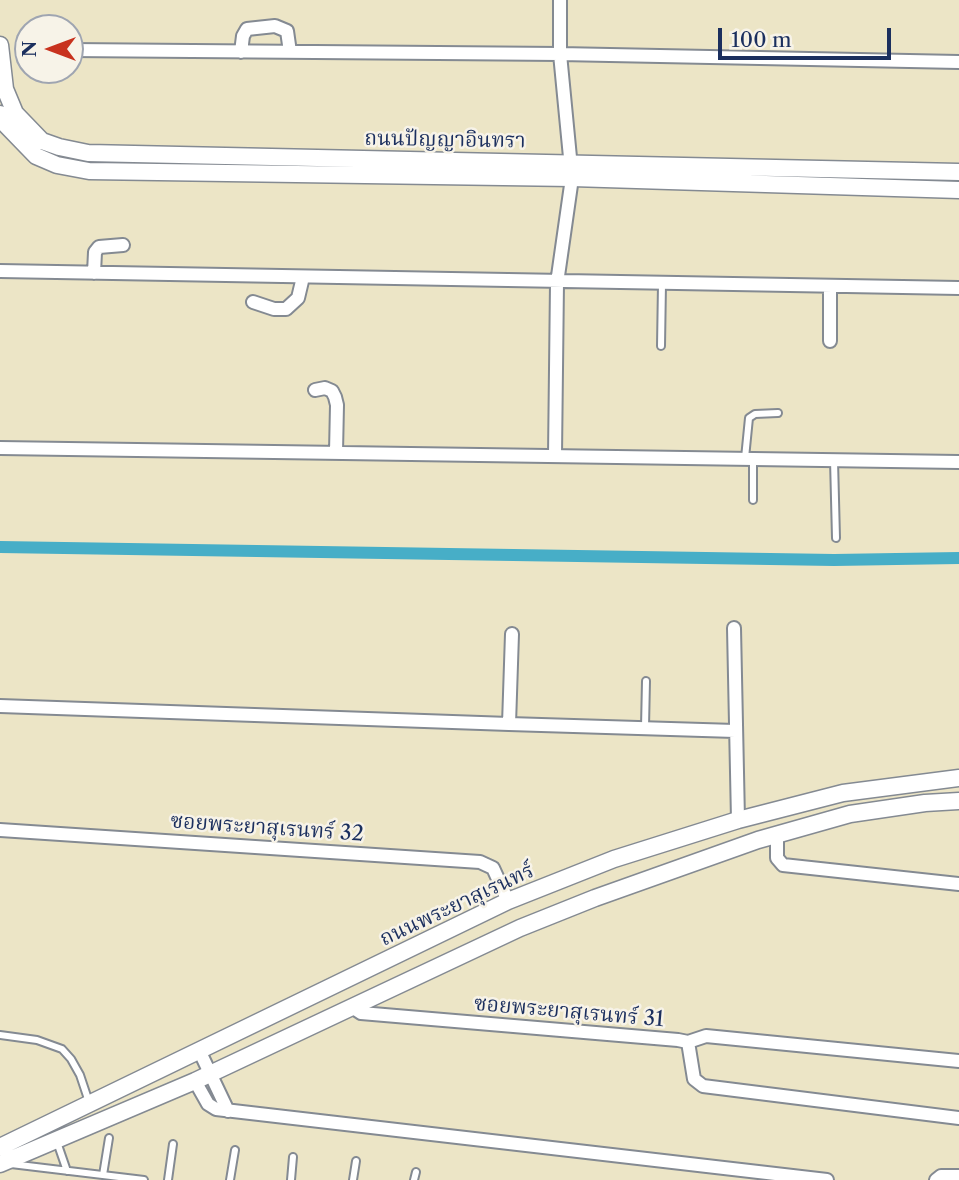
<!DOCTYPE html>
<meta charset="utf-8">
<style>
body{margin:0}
#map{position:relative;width:959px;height:1180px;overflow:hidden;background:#ece5c6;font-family:"Libre Caslon Text",serif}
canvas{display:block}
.north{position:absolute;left:14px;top:14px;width:70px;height:70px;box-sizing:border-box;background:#f7f3e8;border:2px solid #9fa5b1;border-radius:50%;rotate:270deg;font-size:19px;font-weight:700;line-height:28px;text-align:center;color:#1b2f5e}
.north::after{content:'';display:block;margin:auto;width:24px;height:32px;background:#c8321e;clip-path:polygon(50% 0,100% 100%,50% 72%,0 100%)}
.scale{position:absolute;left:718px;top:28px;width:173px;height:32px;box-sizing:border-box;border:4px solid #1b2f5e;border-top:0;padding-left:9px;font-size:21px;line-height:24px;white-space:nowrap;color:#1b2f5e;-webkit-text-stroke:5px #f7f3e8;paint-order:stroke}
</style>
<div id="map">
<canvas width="959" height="1180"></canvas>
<div class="north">N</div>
<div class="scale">100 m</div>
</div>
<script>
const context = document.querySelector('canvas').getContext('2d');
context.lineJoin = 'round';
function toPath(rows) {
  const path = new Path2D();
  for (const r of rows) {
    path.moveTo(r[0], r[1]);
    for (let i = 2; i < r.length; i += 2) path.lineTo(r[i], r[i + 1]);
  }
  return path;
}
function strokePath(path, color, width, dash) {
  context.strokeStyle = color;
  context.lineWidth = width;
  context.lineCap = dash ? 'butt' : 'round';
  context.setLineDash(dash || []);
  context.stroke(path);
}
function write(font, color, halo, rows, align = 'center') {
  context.font = font + ' "Libre Caslon Text","Noto Serif Thai",serif';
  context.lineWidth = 5;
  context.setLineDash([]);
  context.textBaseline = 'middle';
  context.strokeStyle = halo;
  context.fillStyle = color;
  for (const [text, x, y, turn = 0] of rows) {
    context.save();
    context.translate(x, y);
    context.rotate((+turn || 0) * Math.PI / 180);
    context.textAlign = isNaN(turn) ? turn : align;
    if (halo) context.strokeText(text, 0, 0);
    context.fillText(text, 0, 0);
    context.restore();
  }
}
const canal = toPath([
 [0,547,834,560,959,558]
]);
const service = toPath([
 [661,346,662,284],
 [745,458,749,418,755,414,778,413],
 [753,460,753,500],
 [834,460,836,538],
 [645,727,646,681],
 [0,1035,37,1040,62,1049,71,1059,80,1075,89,1102],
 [57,1142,67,1171],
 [11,1164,144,1180],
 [103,1175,109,1138],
 [168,1180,173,1144],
 [230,1180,235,1150],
 [291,1180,293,1157],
 [353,1180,356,1161],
 [414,1180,416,1172]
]);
const minor = toPath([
 [25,50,28,50],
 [70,50,560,54,959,62],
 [241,52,243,36,247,29,275,26,287,31,290,52],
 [0,271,959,288],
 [94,273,95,252,99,247,123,245],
 [830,287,830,341],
 [253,302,274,309,286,309,298,298,303,277],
 [315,390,325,388,332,391,335,397,337,405,336,452],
 [0,448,959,462],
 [555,455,557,283,572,178,560,54,560,0],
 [734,628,738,820],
 [512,634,509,724,735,731],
 [0,706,509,724],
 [0,830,480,862,493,868,508,901],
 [777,834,777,858,783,865,959,884],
 [352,1007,361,1013,678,1040,688,1042,694,1079,703,1086,959,1118],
 [688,1042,706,1036,959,1061],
 [199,1050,228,1111],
 [195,1081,208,1104,216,1109,827,1180],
 [936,1180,941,1176,959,1176]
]);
const tertiary = toPath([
 [0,45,5,89,15,113,42,141,59,147,88,153,959,172],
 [0,114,4,123,36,156,57,165,89,171,572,178,959,190],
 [0,1147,508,901,614,859,738,820,843,793,959,778],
 [0,1164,195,1081,520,928,595,898,758,840,850,814,925,803,959,801]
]);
const streetNames = [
 ["ถนนปัญญาอินทรา",445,140,1],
 ["ซอยพระยาสุเรนทร์ 32",267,828,4],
 ["ถนนพระยาสุเรนทร์",457,905,-25],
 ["ซอยพระยาสุเรนทร์ 31",569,1012,5]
];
strokePath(canal, '#47aec7', 12);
strokePath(service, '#848a92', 10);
strokePath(minor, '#848a92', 16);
strokePath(tertiary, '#848a92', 19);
strokePath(service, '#fff', 6);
strokePath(minor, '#fff', 12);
strokePath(tertiary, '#fff', 16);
write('21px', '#1b2f5e', '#f7f3e8', streetNames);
</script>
